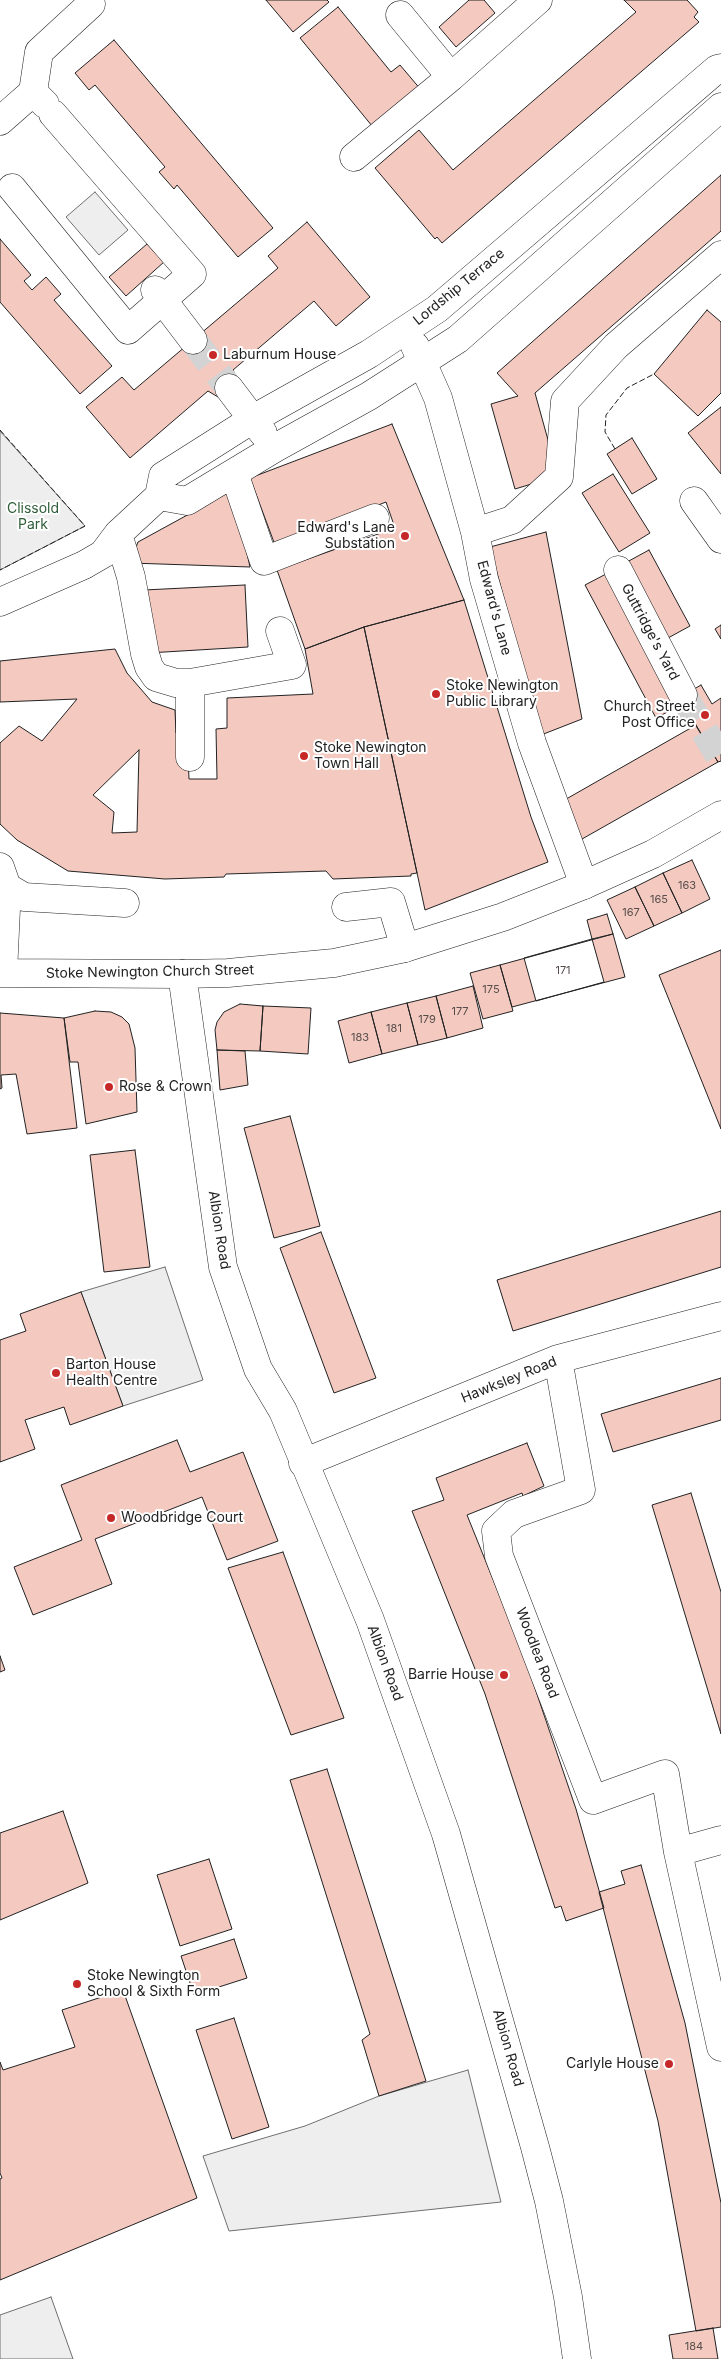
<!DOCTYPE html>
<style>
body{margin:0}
canvas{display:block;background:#fff}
</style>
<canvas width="721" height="2359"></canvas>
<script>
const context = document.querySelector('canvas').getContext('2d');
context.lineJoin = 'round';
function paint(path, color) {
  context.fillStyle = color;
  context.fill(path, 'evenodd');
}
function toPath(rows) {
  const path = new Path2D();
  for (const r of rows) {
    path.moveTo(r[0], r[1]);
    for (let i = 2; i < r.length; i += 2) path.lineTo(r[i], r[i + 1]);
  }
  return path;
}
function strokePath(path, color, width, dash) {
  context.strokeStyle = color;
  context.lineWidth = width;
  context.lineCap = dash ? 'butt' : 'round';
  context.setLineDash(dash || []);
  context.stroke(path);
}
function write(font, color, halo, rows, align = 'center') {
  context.font = font + ' Inter,sans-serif';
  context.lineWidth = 4;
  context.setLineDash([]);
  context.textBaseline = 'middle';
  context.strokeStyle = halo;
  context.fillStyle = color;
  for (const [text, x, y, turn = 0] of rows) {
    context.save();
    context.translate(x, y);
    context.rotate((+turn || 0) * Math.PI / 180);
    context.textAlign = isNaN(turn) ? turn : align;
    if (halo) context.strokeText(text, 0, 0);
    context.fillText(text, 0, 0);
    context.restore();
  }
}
const green = toPath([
 [95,192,128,230,99,255,66,217,95,192],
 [0,431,85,526,0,570,0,431],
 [468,2070,501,2202,229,2231,203,2156,305,2126,379,2096,468,2070],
 [51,2297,73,2359,0,2359,0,2315,51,2297]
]);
const parking = toPath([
 [165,1267,203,1380,123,1406,81,1292,165,1267]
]);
const building = toPath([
 [266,0,327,0,329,2,293,32,266,0],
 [469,0,484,0,495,13,456,47,439,27,469,0],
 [624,0,687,0,698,12,694,17,699,22,442,243,437,237,435,239,375,168,419,130,453,170,636,12,624,0],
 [338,7,391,72,400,65,422,91,377,132,300,38,338,7],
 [114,40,273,228,238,257,177,185,174,189,159,172,165,167,95,85,89,90,75,73,114,40],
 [721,175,721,231,535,393,558,476,515,489,491,404,518,396,497,373,721,175],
 [307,222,370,297,336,326,314,301,233,370,238,381,218,397,208,391,130,458,86,407,122,377,134,390,278,268,268,256,307,222],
 [0,239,31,275,24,281,32,290,46,277,61,294,54,300,112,366,80,394,0,302,0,239],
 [147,244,164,262,126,296,109,277,147,244],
 [707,310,721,322,721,393,698,416,654,374,707,310],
 [721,407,721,474,688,433,721,407],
 [392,424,464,600,364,627,305,649,277,570,395,528,386,502,275,545,250,478,392,424],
 [632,438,657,479,632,494,607,454,632,438],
 [613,474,650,533,619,552,582,493,613,474],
 [233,490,250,567,130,563,138,542,233,490],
 [546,532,582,719,541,735,490,547,546,532],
 [649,550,690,626,668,638,627,562,649,550],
 [606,574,677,707,656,718,585,585,606,574],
 [245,585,248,647,148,653,144,590,245,585],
 [464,600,531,817,548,862,425,910,364,627,464,600],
 [721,625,721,639,715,629,721,625],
 [364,627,417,873,411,874,411,876,333,879,326,871,226,874,224,877,165,879,68,871,17,840,0,824,0,743,19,726,42,741,77,699,0,702,0,661,115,649,127,673,152,702,175,710,176,733,187,732,189,779,217,779,216,729,227,728,227,698,313,694,305,649,364,627],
 [139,750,137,832,112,833,114,812,93,795,139,750],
 [701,685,712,704,721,698,721,761,718,762,679,698,701,685],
 [696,725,718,762,575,843,561,802,696,725],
 [692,860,710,899,682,913,663,873,692,860],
 [663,873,682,913,654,926,635,887,663,873],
 [635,887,654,926,626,939,607,900,635,887],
 [607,914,613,934,592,939,587,920,607,914],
 [613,934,625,977,512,1007,500,965,613,934],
 [592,939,604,982,536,1001,524,958,592,939],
 [721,950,721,1129,659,975,721,950],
 [500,965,513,1011,483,1019,470,973,500,965],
 [473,986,483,1028,447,1038,436,996,473,986],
 [436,996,447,1038,418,1045,407,1003,436,996],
 [407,1003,418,1045,382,1054,371,1012,407,1003],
 [240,1004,263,1006,260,1051,217,1050,215,1030,217,1022,224,1012,240,1004],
 [263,1006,311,1008,308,1054,260,1051,263,1006],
 [95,1011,111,1012,122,1017,129,1024,135,1048,137,1112,86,1124,78,1062,70,1062,64,1018,95,1011],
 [371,1012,382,1054,349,1063,338,1021,371,1012],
 [0,1013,64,1018,77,1128,27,1134,16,1074,1,1075,2,1088,0,1089,0,1013],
 [217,1050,245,1051,248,1085,220,1090,217,1050],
 [290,1116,320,1226,274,1238,244,1128,290,1116],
 [135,1150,150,1267,104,1272,90,1155,135,1150],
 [721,1211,721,1267,513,1331,497,1280,721,1211],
 [321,1232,376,1378,334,1393,280,1248,321,1232],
 [81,1292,123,1406,70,1425,64,1407,25,1420,35,1449,0,1462,0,1340,26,1331,20,1314,81,1292],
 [721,1378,721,1420,613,1452,601,1414,721,1378],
 [177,1440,190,1472,243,1452,278,1541,227,1560,202,1497,95,1539,112,1584,33,1615,14,1567,82,1540,61,1485,177,1440],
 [527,1443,544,1486,523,1496,522,1493,467,1515,524,1656,576,1809,604,1908,566,1921,561,1906,555,1908,485,1694,412,1511,444,1500,436,1478,527,1443],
 [691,1493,721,1592,721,1734,652,1505,691,1493],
 [283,1552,344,1718,291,1735,228,1568,283,1552],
 [0,1656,5,1670,0,1672,0,1656],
 [327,1769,426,2081,379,2096,362,2040,370,2034,290,1780,327,1769],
 [63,1811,88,1883,0,1920,0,1833,63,1811],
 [209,1859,232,1929,180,1946,157,1875,209,1859],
 [641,1865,685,2023,721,2203,721,2327,696,2331,658,2121,599,1892,625,1884,621,1871,641,1865],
 [234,1939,247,1978,194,1995,181,1956,234,1939],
 [123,1990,197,2198,0,2280,0,2179,2,2178,0,2173,0,2062,3,2070,75,2047,62,2010,123,1990],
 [234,2018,269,2127,232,2139,196,2030,234,2018],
 [713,2328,718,2359,673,2359,669,2335,713,2328]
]);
const minorTunnel = toPath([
 [193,340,229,388],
 [683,695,721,759]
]);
const minor = toPath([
 [400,15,451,77],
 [33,92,39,52,91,4],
 [0,121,33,92,45,104],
 [354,157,451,77,538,0],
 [12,188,128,330,192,274,53,114],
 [155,290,193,340],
 [415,346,438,398,475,532,484,579,532,743,584,885],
 [229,388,263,433],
 [234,473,264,561,375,518],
 [159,496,187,501,275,448,369,396,458,339,721,107],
 [694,501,721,539],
 [475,532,512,520,559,477,565,401,616,346,721,255],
 [118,534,131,577,145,654,149,667,156,677,176,683,190,683,292,665,280,631],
 [618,570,683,695],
 [0,602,84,565,103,554,118,534,159,496,163,476,253,419,369,354,437,309,717,69,721,68],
 [190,683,190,757],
 [0,867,7,887,3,973],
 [7,887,24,897,125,903],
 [346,907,391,902,405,948],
 [0,973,182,974],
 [558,1359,581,1490,514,1514,496,1531,499,1556,593,1800,665,1774,678,1852,721,2047],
 [303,1463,558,1359,721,1316],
 [678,1852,721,1840]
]);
const major = toPath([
 [577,2359,568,2297,549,2201,535,2147,446,1834,370,1620,283,1411,258,1369,223,1267,182,974,228,973,334,963,405,948,503,917,584,885,653,854,721,815]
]);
const fence = toPath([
 [0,430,85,526,0,570],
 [615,449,605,432,606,415,627,388,654,374]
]);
const markers = [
 [213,355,5,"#c62828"],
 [405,536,5,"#c62828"],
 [436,694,5,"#c62828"],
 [705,715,5,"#c62828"],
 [304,756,5,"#c62828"],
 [109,1087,5,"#c62828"],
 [56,1373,5,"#c62828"],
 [111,1518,5,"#c62828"],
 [504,1675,5,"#c62828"],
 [77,1984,5,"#c62828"],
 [669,2064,5,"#c62828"]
];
const numberNames = [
 ["163",687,886],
 ["165",659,900],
 ["167",631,913],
 ["171",563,971],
 ["175",491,990],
 ["177",460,1012],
 ["179",427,1020],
 ["181",394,1029],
 ["183",360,1038],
 ["184",694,2347]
];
const streetNames = [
 ["Lordship Terrace",459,287,-39],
 ["Edward's Lane",494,608,75],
 ["Guttridge's Yard",650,632,62],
 ["Stoke Newington Church Street",150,972,-1],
 ["Albion Road",219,1230,81],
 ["Hawksley Road",509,1380,-22],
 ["Woodlea Road",537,1653,69],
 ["Albion Road",385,1663,70],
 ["Albion Road",508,2048,74]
];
const poiNames = [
 ["Laburnum House",223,355],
 ["Edward's Lane",395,528,"right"],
 ["Substation",395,544,"right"],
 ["Stoke Newington",446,686],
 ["Public Library",446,702],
 ["Church Street",695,707,"right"],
 ["Post Office",695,723,"right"],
 ["Stoke Newington",314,748],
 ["Town Hall",314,764],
 ["Rose & Crown",119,1087],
 ["Barton House",66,1365],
 ["Health Centre",66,1381],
 ["Woodbridge Court",121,1518],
 ["Barrie House",494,1675,"right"],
 ["Stoke Newington",87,1976],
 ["School & Sixth Form",87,1992],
 ["Carlyle House",659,2064,"right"]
];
const parkNames = [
 ["Clissold",33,509],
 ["Park",33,525]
];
paint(green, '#eee');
strokePath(green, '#6f6f6f', 1);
paint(parking, '#ededed');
strokePath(parking, '#6f6f6f', 1);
paint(building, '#f3c9c0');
strokePath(building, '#222', 1);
strokePath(minorTunnel, '#d3d3d3', 28, [28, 14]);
strokePath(minor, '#222', 29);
strokePath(major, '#222', 29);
strokePath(minor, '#fff', 28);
strokePath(major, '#fff', 28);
strokePath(fence, '#222', 1, [6, 2.5]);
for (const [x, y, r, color] of markers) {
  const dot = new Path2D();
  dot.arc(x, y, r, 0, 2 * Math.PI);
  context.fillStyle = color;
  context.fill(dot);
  strokePath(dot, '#fff', 2);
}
write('11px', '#564c4a', null, numberNames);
write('14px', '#222', '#fff', streetNames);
write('14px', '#222', '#fff', poiNames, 'left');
write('14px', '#2f5e38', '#fff', parkNames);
</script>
